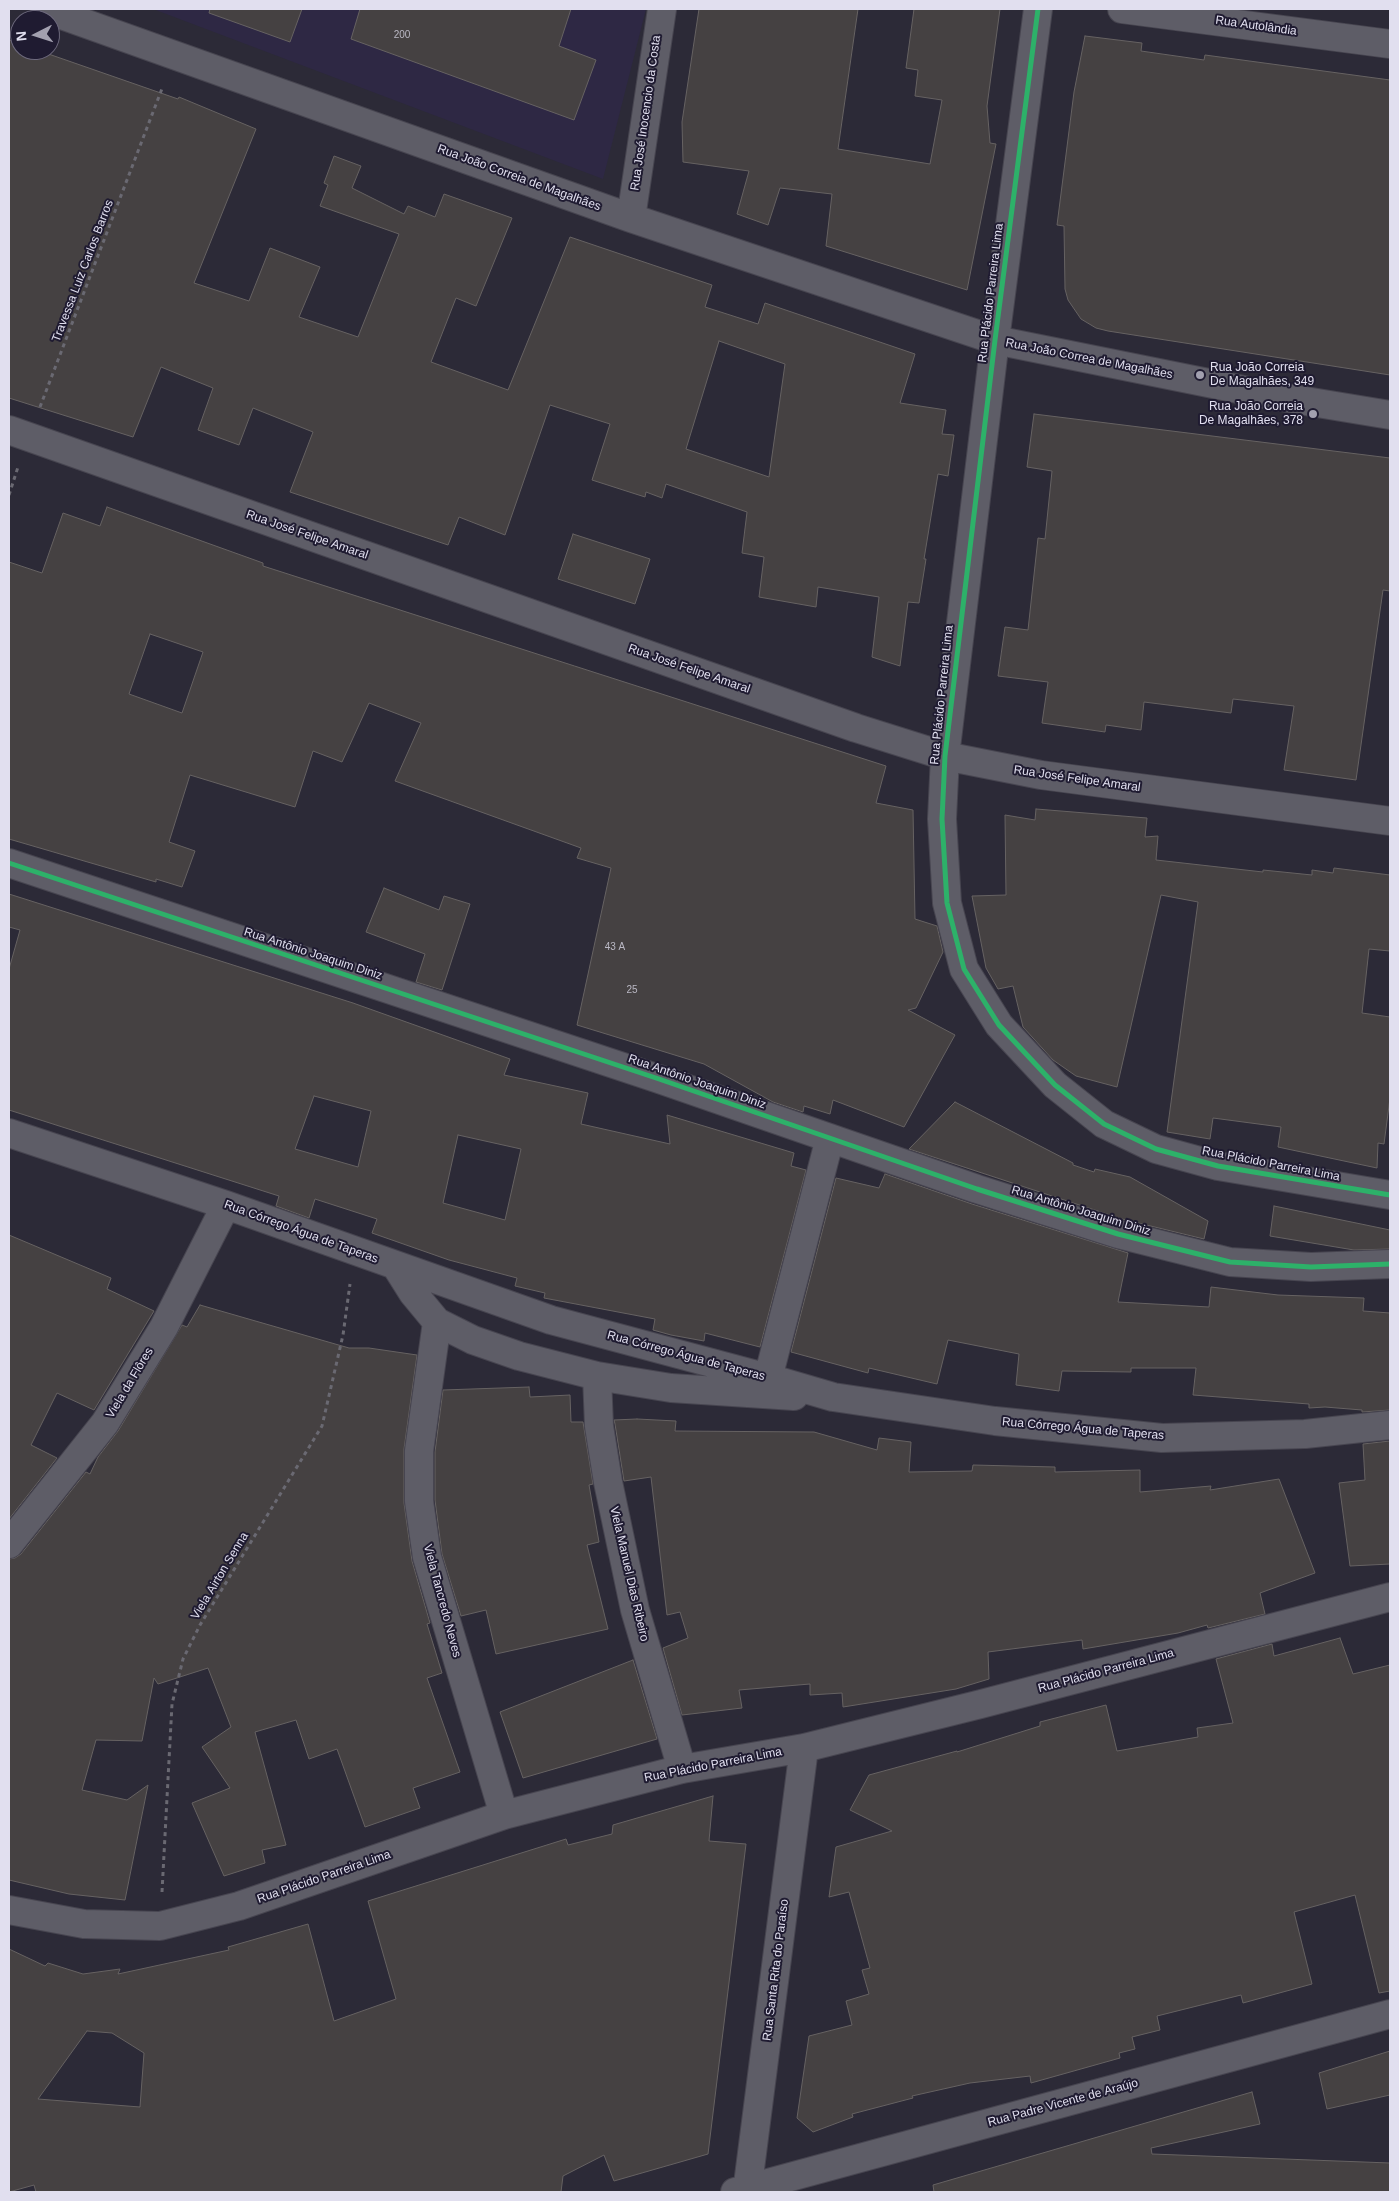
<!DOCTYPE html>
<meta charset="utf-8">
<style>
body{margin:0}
#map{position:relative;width:1399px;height:2201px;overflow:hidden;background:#2c2a37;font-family:Arial,sans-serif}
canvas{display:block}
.frame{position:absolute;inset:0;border:10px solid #e1dfef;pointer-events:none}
.north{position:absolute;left:10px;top:10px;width:50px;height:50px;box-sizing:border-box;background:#1f1b31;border:1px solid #6d697d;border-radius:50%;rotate:265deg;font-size:14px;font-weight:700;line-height:20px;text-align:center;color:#e1dfef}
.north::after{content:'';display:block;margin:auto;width:18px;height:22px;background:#a2a0af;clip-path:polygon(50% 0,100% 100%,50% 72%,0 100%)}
</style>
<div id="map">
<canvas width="1399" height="2201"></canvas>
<div class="frame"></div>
<div class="north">N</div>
</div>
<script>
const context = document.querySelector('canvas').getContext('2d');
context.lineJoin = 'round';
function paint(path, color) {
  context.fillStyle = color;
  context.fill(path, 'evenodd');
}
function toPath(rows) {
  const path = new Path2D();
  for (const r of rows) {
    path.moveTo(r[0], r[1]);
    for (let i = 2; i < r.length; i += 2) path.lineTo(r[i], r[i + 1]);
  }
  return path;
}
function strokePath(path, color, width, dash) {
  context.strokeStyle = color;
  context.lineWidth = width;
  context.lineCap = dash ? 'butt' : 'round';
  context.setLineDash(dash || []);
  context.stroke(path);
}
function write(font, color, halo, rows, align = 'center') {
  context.font = font + ' Arial,sans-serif';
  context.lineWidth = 4;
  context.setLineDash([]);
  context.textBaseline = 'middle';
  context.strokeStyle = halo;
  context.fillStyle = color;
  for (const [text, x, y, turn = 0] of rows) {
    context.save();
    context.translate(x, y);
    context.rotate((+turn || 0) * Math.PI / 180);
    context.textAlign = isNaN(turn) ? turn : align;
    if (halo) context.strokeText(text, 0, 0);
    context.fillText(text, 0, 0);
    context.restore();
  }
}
const built = toPath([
 [153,9,646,9,603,179]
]);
const building = toPath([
 [210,9,302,9,290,42,209,13,210,9],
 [360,9,571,9,559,46,596,60,574,120,351,39,360,9],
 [699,9,858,9,838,149,930,164,942,100,915,96,918,70,906,68,914,9,1000,9,987,106,990,143,996,144,967,290,826,246,832,194,780,188,768,225,737,214,749,171,683,162,682,122,699,9],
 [1085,36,1142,43,1141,51,1204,60,1205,55,1390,80,1390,375,1108,331,1096,328,1081,319,1068,300,1065,289,1064,226,1057,225,1074,92,1085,36],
 [9,40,20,44,20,50,37,50,178,99,179,97,256,129,194,283,249,301,270,248,320,267,299,317,358,337,399,234,320,206,328,185,324,183,334,156,361,166,352,188,404,214,408,206,435,217,444,194,512,218,476,306,456,298,431,362,508,390,570,237,712,285,705,307,758,324,765,303,915,354,900,403,946,410,942,434,954,435,948,476,938,474,924,559,926,559,919,603,908,602,900,666,872,657,879,597,818,587,816,607,759,597,764,557,742,553,747,512,666,484,662,498,646,492,645,497,592,480,610,424,550,405,505,535,459,517,448,545,290,492,313,432,253,408,239,445,198,430,213,388,161,367,133,437,9,398,9,40],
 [719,341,785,364,769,477,686,449,719,341],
 [1034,414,1390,458,1390,591,1383,590,1356,780,1284,770,1294,706,1233,699,1231,713,1144,702,1141,730,1106,725,1105,732,1042,723,1048,682,998,676,1005,627,1028,630,1038,538,1045,539,1052,471,1027,467,1034,414],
 [107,507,263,563,263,566,886,766,876,803,913,810,915,919,937,926,943,952,916,1008,908,1010,955,1035,904,1127,833,1100,830,1114,804,1106,803,1112,773,1102,704,1064,577,1025,611,868,577,858,581,848,395,781,421,723,369,703,342,762,313,751,295,807,190,775,169,842,195,851,182,887,156,879,156,882,9,839,9,562,42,573,63,513,100,526,107,507],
 [150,634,203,652,182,713,129,694,150,634],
 [573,534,650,559,635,604,558,579,573,534],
 [1036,809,1147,818,1145,837,1158,836,1156,860,1263,872,1263,870,1312,875,1312,870,1333,873,1334,868,1390,875,1390,951,1369,949,1362,1013,1390,1017,1390,1098,1384,1144,1378,1143,1377,1168,1278,1147,1281,1127,1213,1118,1210,1139,1167,1132,1198,902,1161,895,1117,1087,1076,1076,1053,1060,1023,1027,1013,986,998,989,986,968,972,896,1006,895,1005,815,1035,820,1036,809],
 [384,888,439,910,444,896,470,904,442,990,416,982,425,954,366,932,384,888],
 [9,894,353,1003,510,1059,504,1075,588,1093,581,1124,670,1144,667,1115,794,1153,791,1166,806,1170,760,1347,705,1333,704,1341,671,1335,653,1330,655,1319,544,1298,545,1293,515,1286,517,1278,449,1260,372,1233,377,1219,315,1199,309,1218,276,1206,279,1196,9,1110,9,969,20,930,9,927,9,894],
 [314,1096,371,1111,358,1167,295,1149,314,1096],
 [458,1135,521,1149,505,1220,443,1203,458,1135],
 [955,1102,1073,1163,1073,1165,1094,1172,1095,1169,1130,1177,1208,1221,1204,1239,1122,1219,909,1149,955,1102],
 [885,1174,972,1204,1128,1253,1118,1302,1209,1307,1211,1287,1278,1295,1364,1298,1363,1311,1390,1313,1390,1410,1362,1412,1362,1410,1325,1407,1309,1408,1309,1404,1193,1395,1196,1368,1131,1368,1131,1372,1062,1371,1059,1391,1016,1385,1019,1354,948,1340,937,1384,869,1368,868,1373,791,1352,836,1178,879,1188,885,1174],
 [1274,1206,1390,1230,1390,1249,1354,1250,1270,1236,1274,1206],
 [9,1235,111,1278,107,1289,154,1311,94,1410,57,1393,31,1445,57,1458,9,1519,9,1235],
 [200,1305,349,1348,369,1348,417,1355,404,1449,404,1503,412,1561,430,1623,427,1624,442,1673,427,1678,460,1772,413,1788,420,1808,365,1827,337,1749,309,1759,296,1720,255,1732,286,1845,262,1850,265,1863,224,1876,192,1803,230,1788,202,1747,231,1727,208,1668,158,1684,154,1678,142,1741,96,1740,82,1790,127,1800,148,1785,125,1900,69,1894,9,1880,9,1559,15,1558,21,1554,86,1472,90,1474,98,1457,118,1431,182,1325,187,1327,200,1305],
 [529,1387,530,1397,570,1395,571,1422,583,1422,593,1484,589,1485,599,1542,587,1545,608,1629,496,1654,486,1610,461,1616,442,1554,435,1500,435,1452,443,1390,529,1387],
 [637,1419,676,1421,675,1431,814,1432,877,1450,879,1438,911,1442,909,1472,972,1471,973,1465,1055,1467,1055,1472,1140,1470,1140,1492,1211,1486,1210,1490,1279,1479,1315,1573,1260,1593,1265,1614,1208,1628,1207,1625,1178,1633,1083,1649,1082,1640,988,1652,989,1679,956,1689,843,1707,842,1693,810,1695,810,1684,739,1690,742,1708,682,1715,663,1648,688,1638,680,1612,667,1615,651,1477,624,1481,615,1424,614,1420,637,1419],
 [1390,1441,1390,1564,1350,1566,1339,1483,1365,1480,1363,1444,1390,1441],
 [1340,1638,1353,1674,1390,1665,1390,1991,1379,1993,1355,1895,1294,1912,1312,1984,1243,2003,1241,1995,1157,2016,1160,2030,1132,2037,1135,2049,1119,2053,1120,2058,1031,2083,1030,2076,970,2083,912,2096,913,2098,852,2114,853,2117,813,2132,797,2118,809,2036,852,2025,846,2001,869,1994,862,1970,870,1968,849,1892,829,1897,836,1847,892,1831,850,1810,869,1775,957,1751,957,1752,1040,1726,1040,1722,1106,1705,1117,1751,1198,1737,1197,1728,1233,1723,1216,1659,1272,1644,1274,1656,1340,1638],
 [633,1660,657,1739,523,1778,500,1712,633,1660],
 [713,1796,709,1841,746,1844,708,2154,614,2181,604,2155,563,2176,561,2192,36,2192,34,2185,9,2192,9,1949,45,1966,48,1963,83,1974,120,1969,118,1974,229,1950,228,1947,308,1924,334,2021,396,1999,368,1901,566,1839,568,1845,612,1834,613,1825,713,1796],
 [87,2031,112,2033,144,2053,140,2107,38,2099,87,2031],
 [1390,2051,1390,2095,1327,2109,1319,2073,1390,2051],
 [1252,2092,1260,2124,1151,2148,1152,2154,1390,2163,1390,2192,934,2192,933,2185,1252,2092]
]);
const path = toPath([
 [40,407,163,86],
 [9,495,18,467],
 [162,1892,172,1704,183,1659,200,1625,322,1426,343,1335,350,1284]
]);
const street = toPath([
 [45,9,631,218,995,340,1263,394,1390,415],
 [1038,9,995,340,945,756,942,819,947,903,964,969,999,1025,1055,1085,1104,1124,1156,1149,1218,1166,1390,1195],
 [1122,9,1390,44],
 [631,218,662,9],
 [9,430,856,728,945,756,1041,775,1390,821],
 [9,863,659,1079,977,1189,1118,1234,1230,1262,1311,1267,1390,1264],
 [9,1133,226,1205,551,1320,768,1378,833,1397,995,1421,1162,1438,1305,1434,1390,1425],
 [396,1266,413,1293,437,1322,473,1340,519,1356,597,1376,671,1388,794,1396],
 [437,1322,419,1451,419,1501,427,1557,504,1815],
 [597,1376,599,1426,608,1482,635,1610,682,1769],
 [768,1378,830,1138],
 [9,1544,105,1423,164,1327,226,1205],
 [9,1910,84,1924,160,1926,239,1906,504,1815,682,1769,804,1748,981,1704,1390,1597],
 [735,2192,1390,2014],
 [747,2192,804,1748]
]);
const cycleway = toPath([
 [1038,9,995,340,945,756,942,819,947,903,964,969,999,1025,1055,1085,1104,1124,1156,1149,1218,1166,1390,1195],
 [9,863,659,1079,977,1189,1118,1234,1230,1262,1311,1267,1390,1264]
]);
const markers = [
 [1200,375,5,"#a2a0af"],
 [1313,414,5,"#a2a0af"]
];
const numberNames = [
 ["200",402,35],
 ["43 A",615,947],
 ["25",632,990]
];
const streetNames = [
 ["Rua Autolândia",1256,26,8],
 ["Rua José Inocencio da Costa",646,113,-82],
 ["Rua João Correia de Magalhães",519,178,20],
 ["Travessa Luiz Carlos Barros",83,271,-69],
 ["Rua Plácido Parreira Lima",991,293,-83],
 ["Rua João Correa de Magalhães",1089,359,11],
 ["Rua José Felipe Amaral",307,535,19],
 ["Rua José Felipe Amaral",689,669,19],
 ["Rua Plácido Parreira Lima",942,695,-84],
 ["Rua José Felipe Amaral",1077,779,8],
 ["Rua Antônio Joaquim Diniz",313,954,18],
 ["Rua Antônio Joaquim Diniz",697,1082,19],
 ["Rua Plácido Parreira Lima",1271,1164,11],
 ["Rua Antônio Joaquim Diniz",1081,1211,17],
 ["Rua Córrego Água de Taperas",301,1232,20],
 ["Rua Córrego Água de Taperas",686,1356,15],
 ["Viela da Flôres",130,1383,-59],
 ["Rua Córrego Água de Taperas",1083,1429,5],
 ["Viela Manuel Dias Ribeiro",629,1574,77],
 ["Viela Airton Senna",220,1576,-59],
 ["Viela Tancredo Neves",442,1601,75],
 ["Rua Plácido Parreira Lima",1106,1671,-15],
 ["Rua Plácido Parreira Lima",713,1765,-11],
 ["Rua Plácido Parreira Lima",324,1877,-19],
 ["Rua Santa Rita do Paraíso",776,1970,-83],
 ["Rua Padre Vicente de Araújo",1063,2103,-15]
];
const poiNames = [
 ["Rua João Correia",1210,368],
 ["De Magalhães, 349",1210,382],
 ["Rua João Correia",1303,407,"right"],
 ["De Magalhães, 378",1303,421,"right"]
];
paint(built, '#2e2844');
paint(building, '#454142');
strokePath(building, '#666262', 1);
strokePath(street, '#474550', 30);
strokePath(path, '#6a6972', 3, [4, 4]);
strokePath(street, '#5e5d67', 28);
strokePath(cycleway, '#2db169', 5);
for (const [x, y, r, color] of markers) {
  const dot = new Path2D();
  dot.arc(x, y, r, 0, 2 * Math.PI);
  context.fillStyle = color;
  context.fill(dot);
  strokePath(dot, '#1f1b31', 2);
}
write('10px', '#bab8c4', null, numberNames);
write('12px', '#e1dfef', '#1f1b31', streetNames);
write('12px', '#e1dfef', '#1f1b31', poiNames, 'left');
</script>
